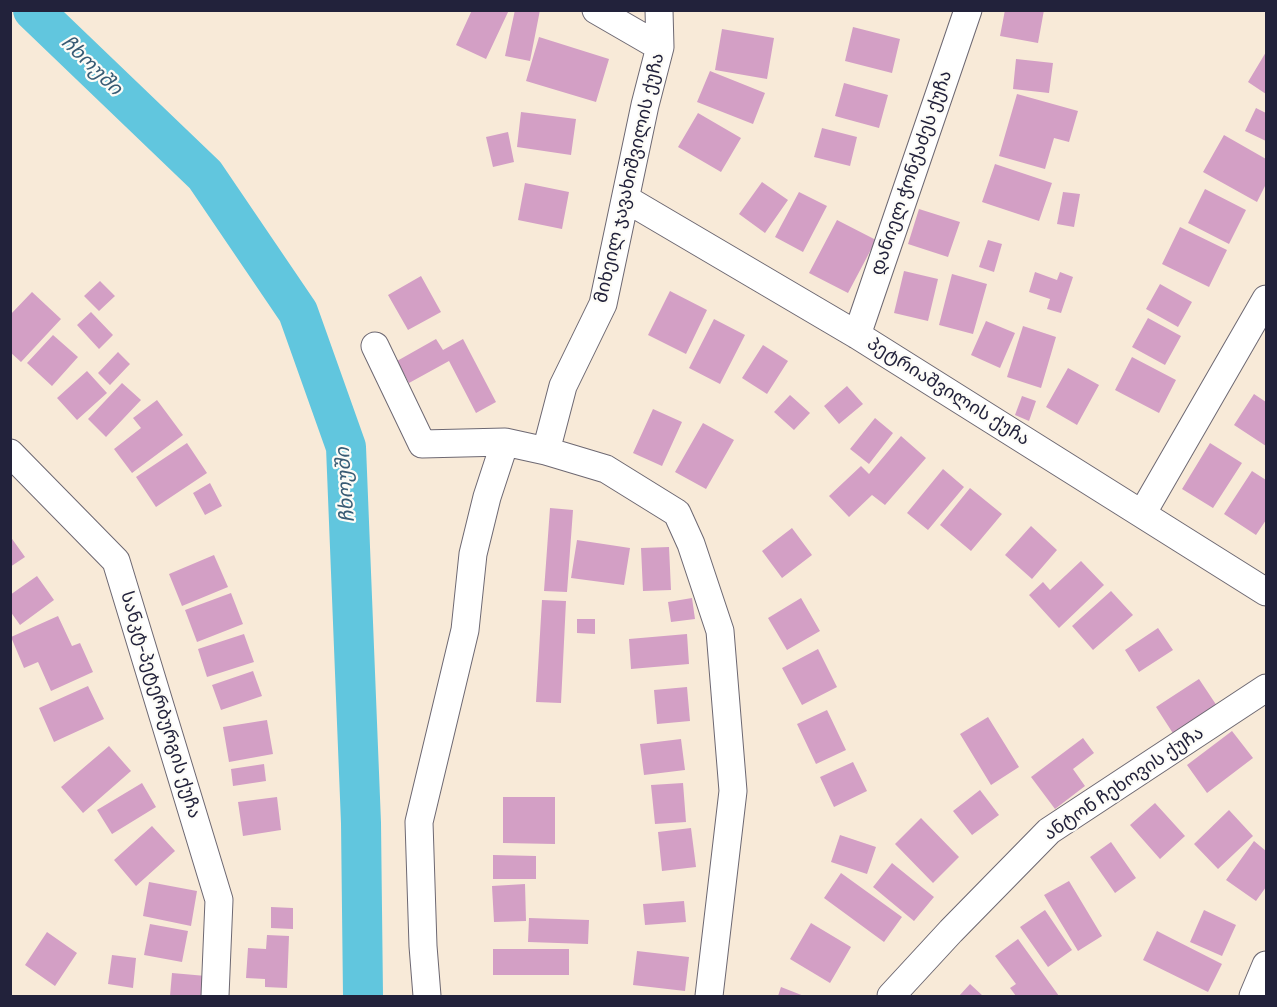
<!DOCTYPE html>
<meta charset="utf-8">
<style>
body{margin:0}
#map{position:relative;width:1277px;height:1007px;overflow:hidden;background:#f8ead8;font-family:"Patrick Hand",sans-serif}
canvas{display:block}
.frame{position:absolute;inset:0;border:12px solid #22223b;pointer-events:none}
</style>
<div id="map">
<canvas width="1277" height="1007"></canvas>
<div class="frame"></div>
</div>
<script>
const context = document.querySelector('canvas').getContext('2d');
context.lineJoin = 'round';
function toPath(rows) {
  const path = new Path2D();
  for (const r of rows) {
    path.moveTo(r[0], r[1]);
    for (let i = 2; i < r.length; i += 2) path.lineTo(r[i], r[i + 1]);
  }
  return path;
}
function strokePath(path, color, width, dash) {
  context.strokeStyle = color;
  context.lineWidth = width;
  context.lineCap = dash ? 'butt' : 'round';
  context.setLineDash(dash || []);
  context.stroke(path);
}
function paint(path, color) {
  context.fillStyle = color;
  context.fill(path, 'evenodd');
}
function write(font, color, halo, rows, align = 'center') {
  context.font = font + ' "Patrick Hand","Noto Sans Georgian",sans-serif';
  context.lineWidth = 4.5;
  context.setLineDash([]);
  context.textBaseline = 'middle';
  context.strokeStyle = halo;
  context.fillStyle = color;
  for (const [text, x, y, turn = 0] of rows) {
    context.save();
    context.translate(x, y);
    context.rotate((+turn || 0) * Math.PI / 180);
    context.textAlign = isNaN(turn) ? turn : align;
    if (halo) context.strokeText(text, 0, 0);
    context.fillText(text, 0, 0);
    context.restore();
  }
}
const river = toPath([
 [33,10,205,175,298,312,346,447,361,823,363,996]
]);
const building = toPath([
 [472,10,509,10,486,59,456,45],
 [515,10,540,10,530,61,505,56],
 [1005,10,1044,10,1038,43,1000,36],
 [853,27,900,39,892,73,845,61],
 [722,29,774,38,767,79,715,70],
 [539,37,609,59,596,102,526,81],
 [1266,52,1266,94,1248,82],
 [1016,59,1053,63,1049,93,1013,89],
 [710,71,765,93,753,124,697,102],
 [844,83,888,95,879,128,835,116],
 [1017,94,1078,111,1069,142,1054,138,1045,169,999,156],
 [1256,108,1266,113,1266,141,1245,131],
 [521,112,576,119,571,155,517,147],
 [698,113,741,138,721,172,678,147],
 [822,128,857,137,850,166,814,157],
 [508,132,514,162,493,167,486,137],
 [1224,135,1266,159,1266,184,1257,202,1203,172],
 [995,164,1052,183,1039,221,982,202],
 [762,182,788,200,765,233,739,214],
 [525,183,569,192,562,229,518,220],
 [1205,189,1246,210,1229,244,1188,223],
 [799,192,827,206,803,252,775,237],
 [1063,192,1080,194,1074,227,1057,224],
 [919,209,960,222,948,257,908,244],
 [837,220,876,240,848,293,809,273],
 [1180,227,1227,250,1209,287,1162,264],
 [988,240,1002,244,994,272,979,267],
 [904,271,938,279,928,321,894,313],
 [1035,272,1057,280,1060,272,1073,277,1061,313,1047,309,1050,299,1029,292],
 [952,274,987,284,973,334,939,325],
 [421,276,441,312,408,330,388,295],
 [100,281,115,296,99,311,84,296],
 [1160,284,1192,302,1178,327,1146,309],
 [670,291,707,310,686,354,648,335],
 [32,292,61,319,21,362,10,352,10,315],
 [91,312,113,335,99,349,77,325],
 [1148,318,1181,336,1165,365,1132,347],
 [714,319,745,335,720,384,689,368],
 [986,321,1015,333,1000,368,971,355],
 [1023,326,1056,337,1041,388,1007,377],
 [53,335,78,357,52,386,27,363],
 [436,339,443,350,463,339,496,402,476,413,449,361,409,383,397,361],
 [763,345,788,361,767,394,742,378],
 [118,352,130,364,110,385,98,373],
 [1132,357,1176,380,1159,413,1115,390],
 [1068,368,1099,385,1077,425,1046,407],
 [87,371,107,393,77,420,57,398],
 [122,383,141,400,106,437,88,419],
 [847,386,863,404,839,424,824,406],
 [1254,394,1266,402,1266,446,1234,425],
 [790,395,810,413,794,430,774,412],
 [1022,396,1036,401,1029,421,1015,415],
 [157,400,183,435,132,473,114,449,141,428,133,418],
 [653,409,682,422,662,466,633,453],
 [875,418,893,433,869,464,850,449],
 [703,423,734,440,706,489,675,472],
 [901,436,926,458,885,505,872,495,849,517,829,496,861,466,869,474],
 [187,443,207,473,156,507,136,477],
 [1210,443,1242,463,1213,508,1182,489],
 [943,469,964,487,928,530,907,513],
 [1252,471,1266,480,1266,520,1256,535,1224,514],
 [210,483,222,506,205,515,193,493],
 [970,488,1002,514,971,551,940,525],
 [550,508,573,510,567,592,544,591],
 [1031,526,1057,550,1032,579,1005,555],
 [792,528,812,555,782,578,762,551],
 [10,536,25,557,10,567],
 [577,540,630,548,624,585,571,578],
 [669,547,671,590,643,591,641,548],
 [214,555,228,587,182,606,169,574],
 [1081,561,1104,585,1059,628,1029,595,1043,582,1050,590],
 [37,576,54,600,20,625,10,611,10,595],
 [1111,591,1133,615,1093,650,1072,626],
 [231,593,243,624,197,642,185,610],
 [692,598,695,619,671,622,668,602],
 [801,598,820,631,787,650,768,618],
 [542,600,566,601,561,703,536,702],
 [58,616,72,646,80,643,93,672,51,691,38,662,24,668,11,637],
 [577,619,595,619,595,634,577,633],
 [1158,628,1173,650,1139,672,1125,650],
 [244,634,254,662,207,677,198,649],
 [687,634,689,664,631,669,629,639],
 [818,649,837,687,802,705,782,668],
 [253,671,262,696,221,710,212,685],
 [1199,679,1219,709,1176,738,1156,707],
 [88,686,104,719,54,742,39,708],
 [687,687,690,721,657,724,654,690],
 [827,710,846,750,816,764,797,724],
 [988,717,1019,767,991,785,960,734],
 [267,720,273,754,229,762,223,727],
 [1232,731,1253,758,1207,793,1187,765],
 [1083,738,1094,753,1073,769,1085,786,1055,809,1031,777],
 [681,739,685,770,644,775,640,744],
 [109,746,131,771,83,813,61,787],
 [853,762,867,791,834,807,820,777],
 [264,764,266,781,233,786,231,769],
 [142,783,156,807,112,834,97,810],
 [683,783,686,822,655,824,651,785],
 [980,790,999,815,972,835,953,811],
 [277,797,281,830,243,836,238,802],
 [503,797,555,797,555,844,503,843],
 [1155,803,1185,836,1160,859,1130,825],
 [1229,810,1253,836,1218,869,1194,844],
 [921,818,959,857,933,883,895,844],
 [152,826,175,851,136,886,114,860],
 [691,828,696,867,662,871,658,832],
 [840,835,876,847,867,874,831,862],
 [1254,841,1266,851,1266,887,1256,901,1226,880],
 [1111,842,1136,878,1115,893,1090,857],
 [493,855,536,856,536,879,493,879],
 [892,863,934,897,914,921,873,887],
 [841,873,902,917,884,942,824,898],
 [1069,881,1102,936,1078,951,1044,895],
 [149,882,197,891,191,926,143,916],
 [525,884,526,921,494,922,492,886],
 [684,901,686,922,645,925,643,904],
 [271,907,293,908,293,929,271,928],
 [1045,910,1072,950,1048,967,1020,927],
 [1204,910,1236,925,1222,956,1190,942],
 [529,918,589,920,588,944,528,942],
 [811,923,851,947,830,983,790,959],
 [150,924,188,931,182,962,144,955],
 [1157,931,1222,964,1208,992,1143,960],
 [47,932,77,953,55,986,25,965],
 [267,935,289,936,287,988,265,987,265,979,246,978,248,948,266,949],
 [1018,939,1059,996,1016,996,1010,988,1016,984,995,956],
 [493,949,569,949,569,975,493,975],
 [637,951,689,957,685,991,633,985],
 [112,955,136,958,133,988,108,984],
 [172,973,206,976,204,996,170,996],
 [970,984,983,996,959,996],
 [781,987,804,996,778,996]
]);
const street = toPath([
 [596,10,660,47],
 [659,10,660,47,645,105,603,304,563,386,546,451,606,469,677,513,691,544,720,631,733,791,709,996],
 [626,199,857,335,1266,592],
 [857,335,968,10],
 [375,346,422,444,505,442],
 [10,453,116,561,219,900,215,996],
 [1142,514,1266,299],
 [427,996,423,946,419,822,465,630,473,554,487,497,505,442,546,451],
 [891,996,951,931,1049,831,1266,688],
 [1253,996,1266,965]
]);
const streetNames = [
 ["დანიელ ჭონქაძეს ქუჩა",912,173,-71],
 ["მიხეილ ჯავახიშვილის ქუჩა",630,178,-77],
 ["პეტრიაშვილის ქუჩა",948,392,32],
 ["სანკტ-პეტერბურგის ქუჩა",160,705,73],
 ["ანტონ ჩეხოვის ქუჩა",1124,784,-34]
];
const waterNames = [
 ["ჩხოუში",91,66,44],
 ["ჩხოუში",346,485,-94]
];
strokePath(river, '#61c6de', 40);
paint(building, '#d39fc5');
strokePath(street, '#6d6872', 29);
strokePath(street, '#fff', 27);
write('18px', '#22223b', '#fdfcf7', streetNames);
write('italic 20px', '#385b74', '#fdfcf7', waterNames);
</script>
